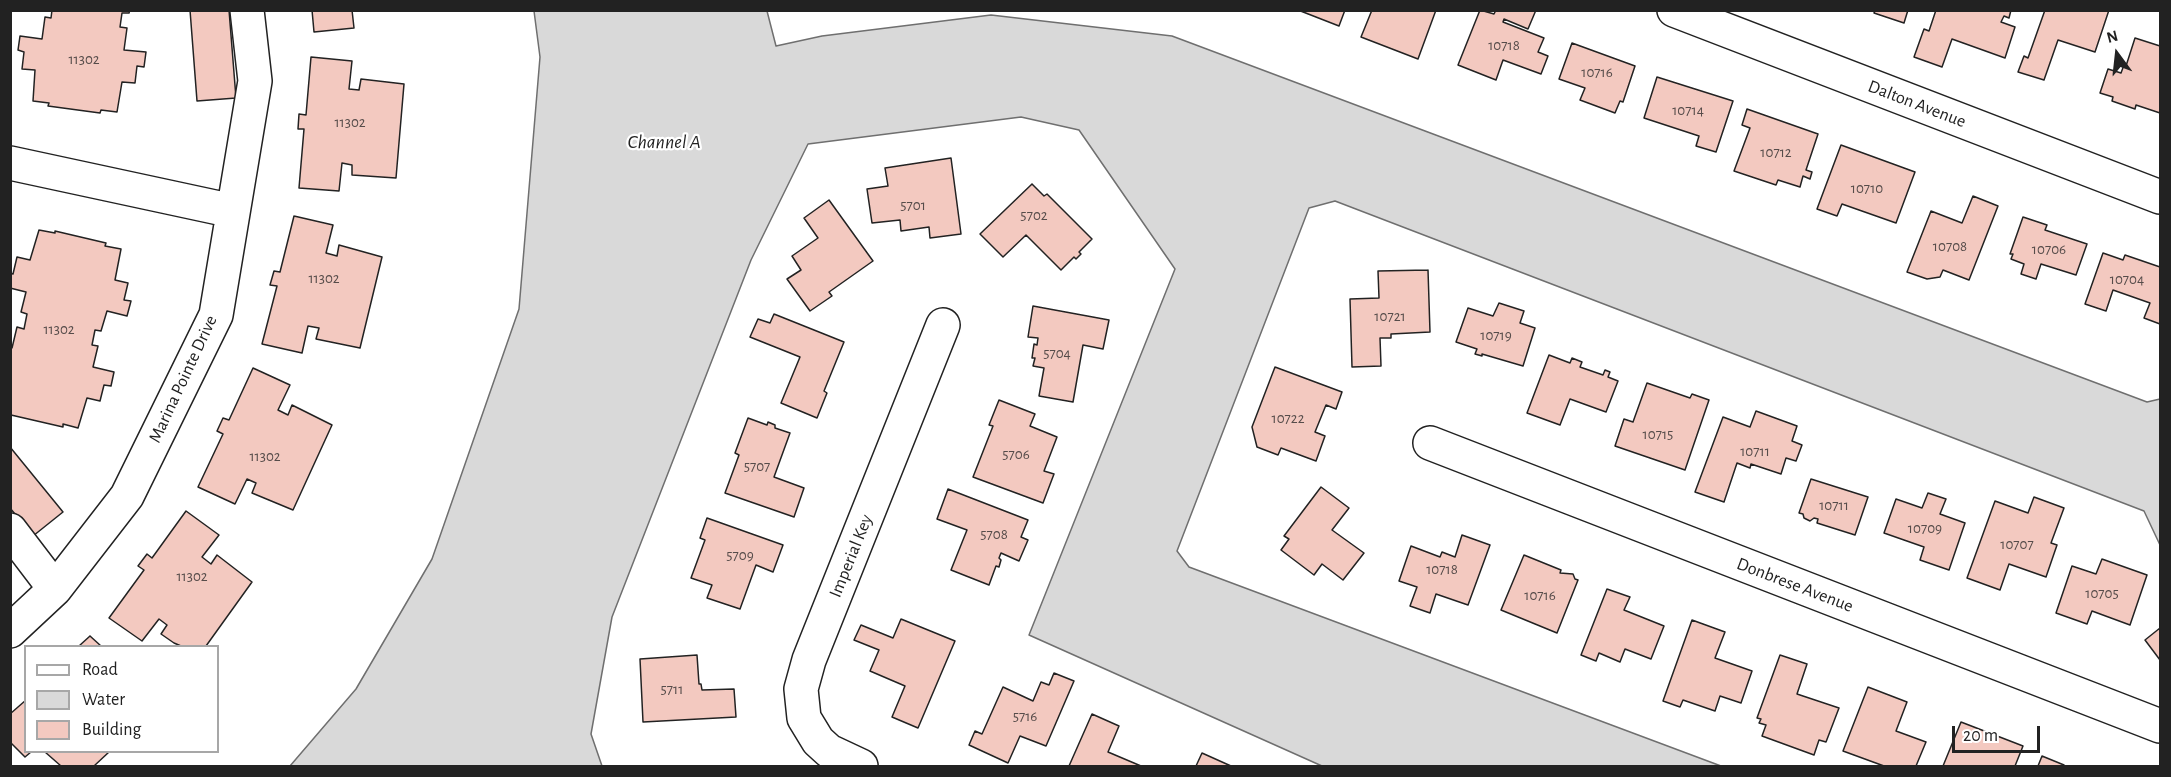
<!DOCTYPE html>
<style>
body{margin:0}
#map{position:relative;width:2171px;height:777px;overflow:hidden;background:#fff;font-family:"Alegreya Sans",sans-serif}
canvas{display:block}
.frame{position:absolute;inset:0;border:12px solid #222;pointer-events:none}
.legend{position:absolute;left:24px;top:645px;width:195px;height:108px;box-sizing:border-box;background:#fff;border:2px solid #a7a7a7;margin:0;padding:8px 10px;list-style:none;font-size:18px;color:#222}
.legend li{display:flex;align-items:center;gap:12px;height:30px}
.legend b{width:30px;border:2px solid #a7a7a7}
.north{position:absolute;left:2087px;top:24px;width:60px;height:60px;-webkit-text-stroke:4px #fff;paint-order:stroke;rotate:345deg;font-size:16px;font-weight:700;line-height:24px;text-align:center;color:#222}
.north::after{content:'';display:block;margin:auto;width:21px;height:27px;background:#222;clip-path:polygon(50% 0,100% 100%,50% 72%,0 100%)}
.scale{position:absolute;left:1952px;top:726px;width:88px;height:27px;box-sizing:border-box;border:3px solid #222;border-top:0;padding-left:8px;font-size:18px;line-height:21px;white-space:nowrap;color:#222;-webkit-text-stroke:4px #fff;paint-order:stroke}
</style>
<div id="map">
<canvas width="2171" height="777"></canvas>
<div class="frame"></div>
<ul class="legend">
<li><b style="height:8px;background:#fff"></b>Road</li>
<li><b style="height:16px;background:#d9d9d9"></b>Water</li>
<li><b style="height:16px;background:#f3c9c0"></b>Building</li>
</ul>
<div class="north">N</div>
<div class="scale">20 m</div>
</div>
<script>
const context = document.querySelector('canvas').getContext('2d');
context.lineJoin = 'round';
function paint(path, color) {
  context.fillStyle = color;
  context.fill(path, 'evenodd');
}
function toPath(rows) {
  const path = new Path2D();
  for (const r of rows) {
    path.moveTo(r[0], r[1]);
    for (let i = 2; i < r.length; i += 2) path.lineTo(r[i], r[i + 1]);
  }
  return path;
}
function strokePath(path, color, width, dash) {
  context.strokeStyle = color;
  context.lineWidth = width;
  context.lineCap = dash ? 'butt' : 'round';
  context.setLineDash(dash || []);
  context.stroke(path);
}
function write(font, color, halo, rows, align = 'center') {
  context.font = font + ' "Alegreya Sans",sans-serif';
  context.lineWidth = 4.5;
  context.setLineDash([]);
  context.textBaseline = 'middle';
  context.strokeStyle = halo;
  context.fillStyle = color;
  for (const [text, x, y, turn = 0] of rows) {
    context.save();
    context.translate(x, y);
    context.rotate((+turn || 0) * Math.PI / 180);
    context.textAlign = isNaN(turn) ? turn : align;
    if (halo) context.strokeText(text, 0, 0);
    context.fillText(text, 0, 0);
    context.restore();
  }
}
const water = toPath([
 [534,11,767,11,776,46,822,36,991,15,1172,36,2147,402,2160,399,2160,545,2144,511,1335,201,1309,208,1177,551,1189,567,1721,766,1322,766,1029,635,1175,269,1079,130,1021,117,808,144,751,260,612,617,591,734,602,766,290,766,356,689,432,559,519,309,540,57,534,11]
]);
const building = toPath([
 [52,10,130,10,129,13,122,13,120,27,127,28,124,50,146,52,144,67,137,66,135,83,122,82,117,112,101,110,100,113,48,106,49,103,33,101,35,70,22,69,24,52,18,50,20,36,42,39,45,17,51,18,52,10],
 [190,10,229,10,236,98,197,101,190,10],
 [312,10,352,10,354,28,314,32,312,10],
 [1298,10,1345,10,1339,26,1298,10],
 [1372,10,1436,10,1418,59,1361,37,1372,10],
 [1480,10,1494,14,1496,10,1536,10,1528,29,1504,19,1503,22,1544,38,1538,52,1548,56,1541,74,1503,60,1496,80,1458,65,1480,10],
 [1875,10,1908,10,1904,23,1874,13,1875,10],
 [1936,10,2011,10,2009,18,2004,16,2001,22,2015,27,2005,58,1952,39,1942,67,1914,57,1924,29,1929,31,1936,10],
 [2045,10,2109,10,2095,52,2058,40,2044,80,2018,72,2024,56,2028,58,2045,10],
 [2135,38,2160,46,2160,113,2136,105,2135,109,2112,101,2113,97,2100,93,2108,69,2121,73,2124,65,2126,66,2135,38],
 [1572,43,1635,66,1623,102,1620,101,1615,113,1580,100,1585,88,1559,79,1572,43],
 [311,57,352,61,349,89,359,90,361,79,404,84,396,178,352,175,352,165,342,163,339,191,299,188,304,129,298,129,299,114,306,115,311,57],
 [1657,77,1733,101,1716,152,1696,146,1699,136,1644,118,1657,77],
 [1747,109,1818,134,1806,170,1812,172,1810,179,1803,176,1800,187,1778,180,1776,185,1734,171,1750,128,1742,125,1747,109],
 [1841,145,1915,172,1896,223,1842,204,1837,216,1817,209,1841,145],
 [951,158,961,234,930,238,929,227,901,231,900,220,872,223,867,189,888,186,885,168,951,158],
 [1032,184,1044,196,1047,194,1092,239,1079,252,1081,254,1076,259,1074,257,1061,270,1026,235,1003,257,980,234,1032,184],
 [1973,196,1998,206,1969,280,1943,270,1940,277,1927,279,1907,272,1931,211,1962,223,1973,196],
 [829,200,873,261,829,292,832,296,810,311,787,279,801,270,792,256,818,238,804,218,829,200],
 [294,216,333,225,326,253,337,256,339,245,382,257,360,348,316,339,319,328,308,326,302,353,262,344,277,286,270,285,274,271,280,272,294,216],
 [2023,217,2047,225,2045,230,2087,244,2076,275,2041,264,2036,279,2021,274,2024,264,2011,259,2013,254,2010,254,2023,217],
 [39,230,55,233,55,231,106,243,105,246,121,249,115,280,128,283,124,300,131,301,127,316,107,311,101,331,95,330,92,345,98,346,93,367,114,372,111,386,104,385,100,401,87,398,78,428,63,424,63,427,11,415,10,412,10,347,12,348,17,327,24,329,27,314,21,312,26,292,10,288,10,273,13,274,17,257,30,260,39,230],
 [2103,253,2123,260,2125,255,2160,267,2160,324,2144,318,2150,303,2113,290,2106,311,2085,304,2103,253],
 [1428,270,1430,332,1391,334,1391,338,1380,338,1381,366,1352,367,1350,299,1379,298,1378,271,1428,270],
 [1499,303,1524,311,1520,323,1535,328,1523,366,1482,354,1482,356,1475,354,1477,349,1456,342,1468,308,1493,316,1499,303],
 [1033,306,1109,320,1103,349,1083,345,1073,402,1039,396,1044,368,1033,366,1035,358,1032,358,1034,344,1037,345,1038,338,1028,337,1033,306],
 [774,314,844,342,824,391,827,393,817,418,781,403,800,357,750,337,758,319,770,323,774,314],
 [1549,355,1570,363,1572,358,1582,362,1580,367,1603,375,1605,370,1610,372,1608,377,1618,381,1606,412,1570,399,1560,425,1527,413,1549,355],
 [1275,367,1342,392,1336,409,1326,405,1315,432,1325,436,1316,461,1281,448,1278,455,1257,447,1252,427,1275,367],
 [253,368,290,385,278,410,288,415,292,405,332,425,293,510,252,493,256,483,247,479,235,504,198,487,223,434,217,431,223,418,229,420,253,368],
 [1647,383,1690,398,1692,394,1709,400,1685,470,1615,446,1624,419,1633,422,1647,383],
 [999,400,1035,414,1030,426,1057,437,1044,471,1054,474,1043,503,973,477,993,426,989,425,999,400],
 [1756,411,1797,426,1792,441,1802,445,1796,461,1786,458,1781,474,1751,464,1750,468,1737,463,1724,502,1695,492,1723,417,1750,427,1756,411],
 [748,418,767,425,768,422,775,425,775,428,790,433,774,477,804,488,794,517,725,493,739,455,735,453,748,418],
 [10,447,63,512,33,536,10,508,10,447],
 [1811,479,1868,497,1855,535,1817,523,1818,519,1814,518,1810,521,1804,518,1803,514,1799,513,1811,479],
 [1321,487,1349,508,1332,530,1364,553,1343,580,1322,564,1314,575,1281,550,1289,539,1284,536,1321,487],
 [948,489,1028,520,1021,537,1028,540,1019,561,1001,553,999,558,1001,560,999,567,996,566,989,585,951,570,967,530,937,519,948,489],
 [1928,493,1946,499,1940,514,1965,523,1949,570,1920,560,1924,547,1884,533,1896,499,1922,508,1928,493],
 [2034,497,2064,508,2051,543,2057,545,2046,577,2009,564,2000,590,1967,578,1995,501,2028,513,2034,497],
 [186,511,219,535,202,557,211,564,217,555,252,582,206,646,181,646,174,643,161,634,167,625,159,619,142,641,109,618,144,570,138,566,147,554,152,558,186,511],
 [707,518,783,545,773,572,756,565,740,609,707,598,712,585,691,578,705,540,700,538,707,518],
 [1462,535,1490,545,1468,605,1436,594,1430,613,1410,606,1417,587,1399,581,1411,546,1440,557,1442,552,1455,557,1462,535],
 [1524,555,1561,570,1560,573,1573,574,1575,579,1578,580,1557,633,1501,610,1524,555],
 [2102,559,2147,575,2130,625,2092,611,2087,624,2056,613,2072,566,2096,574,2102,559],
 [1607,589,1630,597,1624,610,1664,626,1651,659,1625,649,1620,662,1599,653,1596,661,1581,655,1607,589],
 [901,619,955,641,918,728,892,717,905,686,870,671,879,650,854,640,861,625,893,638,901,619],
 [1692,620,1725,632,1715,658,1752,671,1741,703,1720,696,1715,711,1683,700,1680,707,1663,701,1692,620],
 [2160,628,2160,660,2145,640,2160,628],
 [90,636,101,646,79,646,90,636],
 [697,655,699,684,701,684,702,690,734,689,736,717,643,722,640,659,697,655],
 [1780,655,1807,664,1797,694,1839,708,1826,742,1819,740,1814,755,1762,736,1766,725,1759,723,1761,719,1757,718,1780,655],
 [1054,673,1074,681,1046,746,1020,736,1008,763,969,745,975,731,982,734,1003,687,1033,701,1041,682,1049,685,1054,673],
 [1868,687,1907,702,1896,731,1926,742,1916,766,1884,766,1843,751,1868,687],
 [26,700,26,752,31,752,25,757,10,742,10,714,26,700],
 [1092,714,1119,726,1108,752,1141,766,1069,766,1092,714],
 [1961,722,2023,746,2015,766,1943,766,1961,722],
 [45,752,109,752,94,766,61,766,45,752],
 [1202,753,1231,766,1196,766,1202,753],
 [2042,756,2064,765,2064,766,2038,766,2042,756]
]);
const minor = toPath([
 [1674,10,2160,197],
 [10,163,233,211],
 [1430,443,2160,726],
 [10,530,55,589],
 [10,631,55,589,127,496,216,315,255,81,247,10],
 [861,766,829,751,818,741,804,718,801,689,809,660,943,325]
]);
const numberNames = [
 ["10718",1504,45],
 ["11302",84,59],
 ["10716",1597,72],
 ["10714",1688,110],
 ["11302",350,122],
 ["10712",1776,152],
 ["10710",1867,188],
 ["5701",913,205],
 ["5702",1034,215],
 ["10708",1950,246],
 ["10706",2049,249],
 ["11302",324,278],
 ["10704",2127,279],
 ["10721",1390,316],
 ["11302",59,329],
 ["10719",1496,335],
 ["5704",1057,353],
 ["10722",1288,418],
 ["10715",1658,434],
 ["10711",1755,451],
 ["5706",1016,454],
 ["11302",265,456],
 ["5707",757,466],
 ["10711",1834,505],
 ["10709",1925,528],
 ["5708",994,534],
 ["10707",2017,544],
 ["5709",740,555],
 ["10718",1442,569],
 ["11302",192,576],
 ["10705",2102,593],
 ["10716",1540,595],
 ["5711",672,689],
 ["5716",1025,716]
];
const streetNames = [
 ["Dalton Avenue",1917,104,21],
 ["Marina Pointe Drive",183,379,-65],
 ["Imperial Key",851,556,-68],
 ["Donbrese Avenue",1795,585,21]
];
const waterNames = [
 ["Channel A",664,142]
];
paint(water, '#d9d9d9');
strokePath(water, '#6f6f6f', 1.5);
paint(building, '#f3c9c0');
strokePath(building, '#222', 1.5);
strokePath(minor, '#222', 36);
strokePath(minor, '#fff', 33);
write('15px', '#564c4a', null, numberNames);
write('18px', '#222', '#fff', streetNames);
write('italic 20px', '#222', '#fff', waterNames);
</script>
